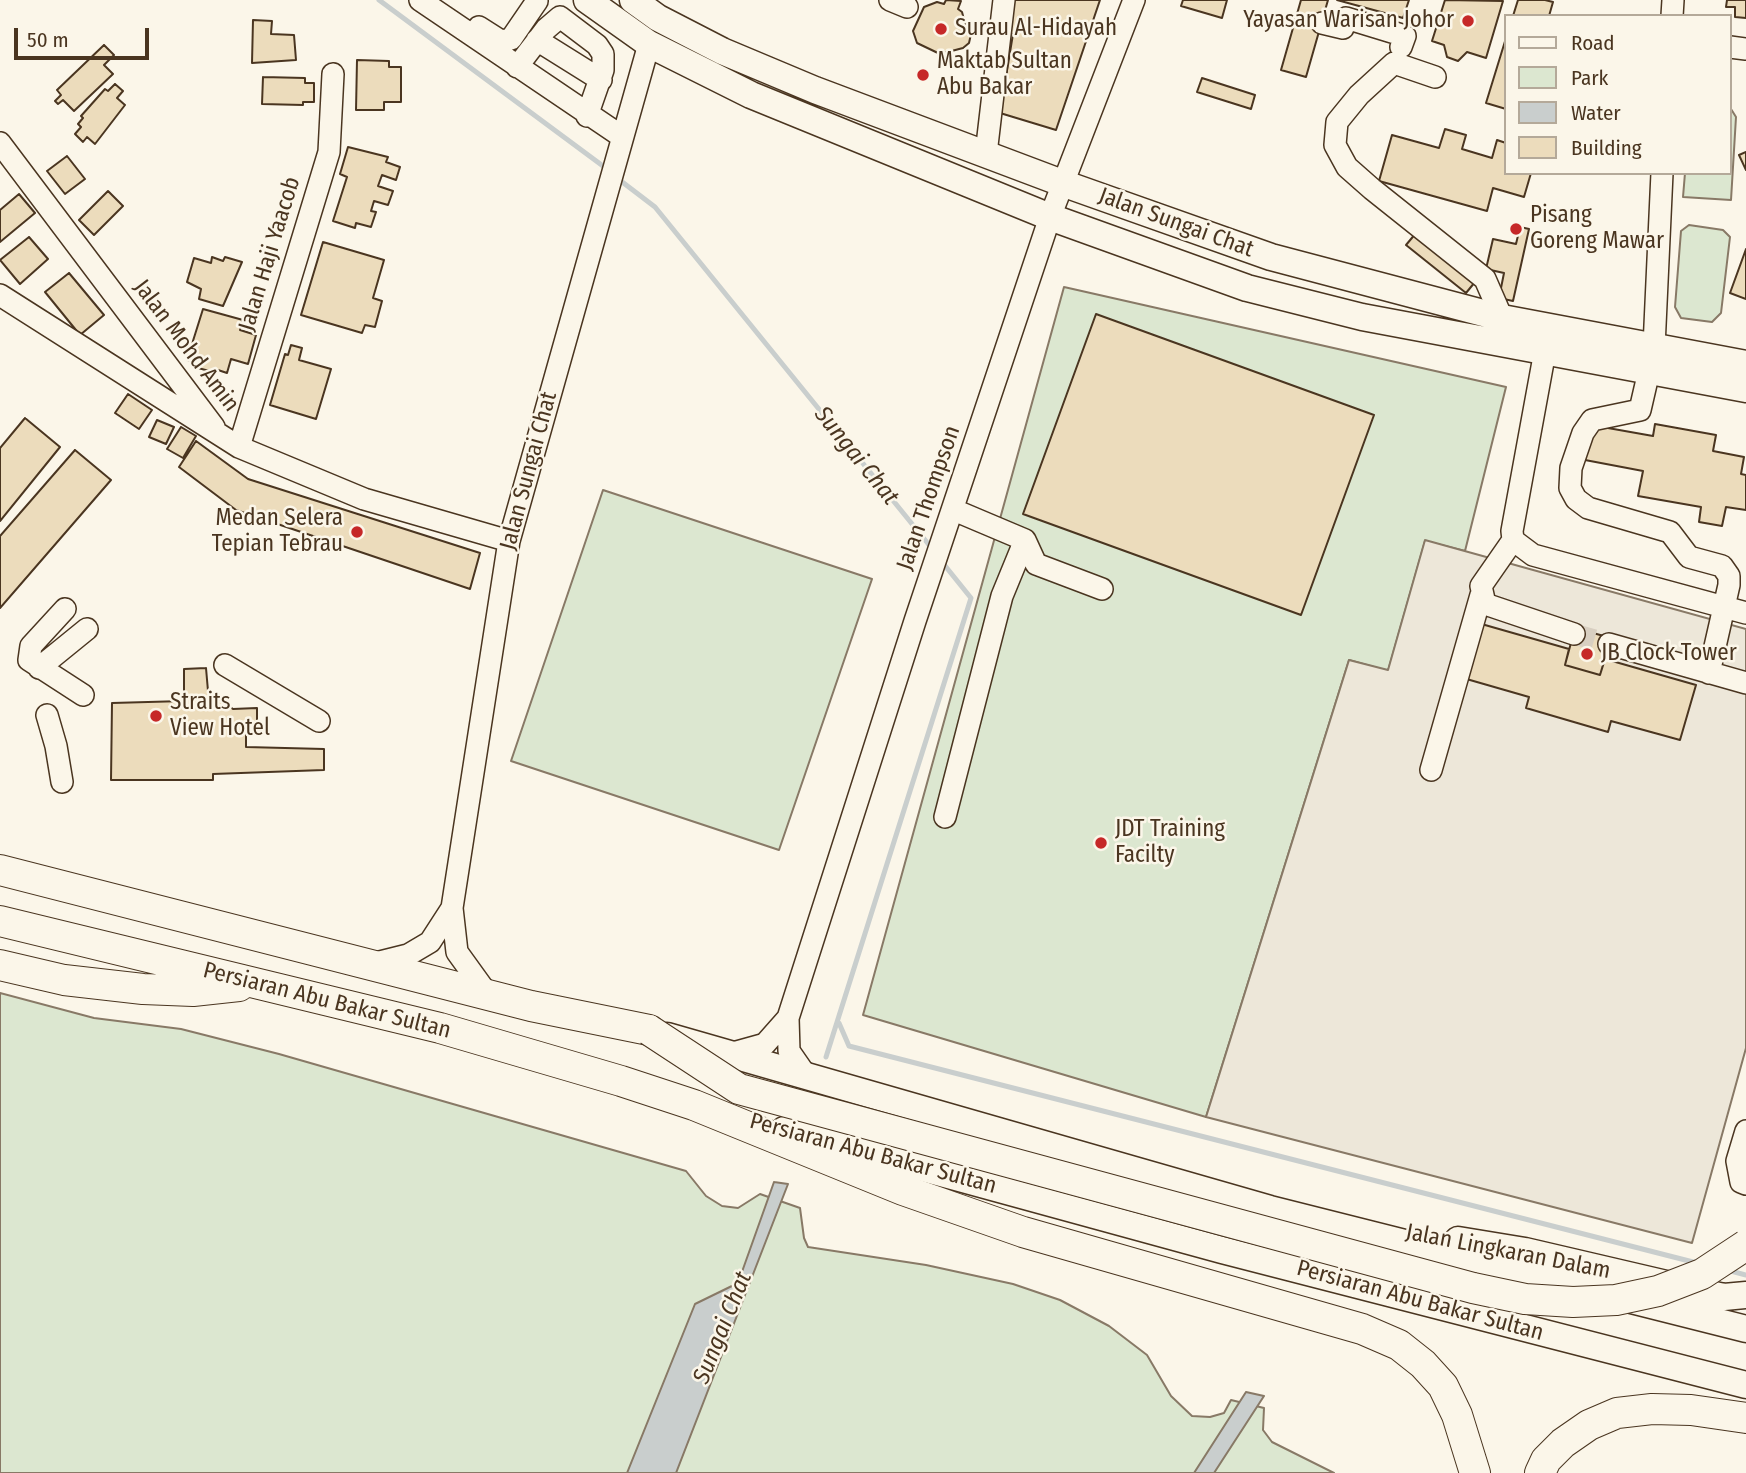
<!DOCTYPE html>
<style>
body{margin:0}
#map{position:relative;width:1746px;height:1473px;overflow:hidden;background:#fbf6e9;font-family:"Fira Sans Condensed",sans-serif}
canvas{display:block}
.legend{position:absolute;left:1504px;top:14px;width:228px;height:161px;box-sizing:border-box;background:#fbf6e9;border:2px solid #b4a999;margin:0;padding:9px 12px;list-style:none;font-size:21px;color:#4a3520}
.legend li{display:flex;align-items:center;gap:14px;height:35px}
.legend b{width:35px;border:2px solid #b4a999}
.scale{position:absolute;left:14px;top:28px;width:135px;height:32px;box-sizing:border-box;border:4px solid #4a3520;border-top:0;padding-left:9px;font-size:21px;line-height:24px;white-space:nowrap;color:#4a3520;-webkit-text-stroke:5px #fbf6e9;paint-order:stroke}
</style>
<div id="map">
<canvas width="1746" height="1473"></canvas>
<ul class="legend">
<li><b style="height:9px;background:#fbf6e9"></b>Road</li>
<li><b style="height:19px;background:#dce7d0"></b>Park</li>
<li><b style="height:19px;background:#c9cecd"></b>Water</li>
<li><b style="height:19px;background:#ecdcbc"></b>Building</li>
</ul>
<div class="scale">50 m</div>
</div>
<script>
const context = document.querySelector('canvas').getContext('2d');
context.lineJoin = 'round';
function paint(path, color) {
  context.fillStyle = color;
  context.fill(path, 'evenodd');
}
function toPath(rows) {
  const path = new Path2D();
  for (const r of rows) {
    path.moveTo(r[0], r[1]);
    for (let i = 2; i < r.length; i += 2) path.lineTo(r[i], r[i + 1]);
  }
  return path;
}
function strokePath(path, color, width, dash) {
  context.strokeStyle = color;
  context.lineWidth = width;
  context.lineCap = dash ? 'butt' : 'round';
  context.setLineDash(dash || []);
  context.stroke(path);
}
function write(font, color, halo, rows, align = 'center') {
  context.font = font + ' "Fira Sans Condensed",sans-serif';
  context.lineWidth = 5;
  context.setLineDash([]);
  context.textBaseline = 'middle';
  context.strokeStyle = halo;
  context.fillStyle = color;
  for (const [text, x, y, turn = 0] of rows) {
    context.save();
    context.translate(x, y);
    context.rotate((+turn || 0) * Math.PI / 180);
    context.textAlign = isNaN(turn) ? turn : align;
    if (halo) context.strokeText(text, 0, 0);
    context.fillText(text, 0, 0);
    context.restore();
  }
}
const green = toPath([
 [1731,109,1736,117,1731,200,1683,197,1685,173,1730,173,1731,109],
 [1689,225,1723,230,1730,237,1721,313,1712,322,1681,318,1675,307,1681,231,1689,225],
 [1064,287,1506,387,1465,551,1425,541,1388,671,1349,660,1206,1117,863,1015,1064,287],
 [603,490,872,579,779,850,511,761,603,490],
 [0,993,94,1018,181,1029,279,1054,686,1171,706,1196,722,1206,738,1208,760,1194,800,1208,804,1238,808,1247,926,1265,1013,1284,1060,1300,1109,1326,1147,1355,1171,1396,1192,1416,1210,1417,1224,1413,1231,1400,1264,1408,1263,1430,1272,1442,1334,1473,0,1473,0,993]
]);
const parking = toPath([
 [1425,540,1746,629,1746,1048,1692,1243,1206,1117,1349,660,1388,670,1425,540]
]);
const water = toPath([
 [774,1182,788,1184,676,1473,627,1473,695,1304,738,1283,774,1182],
 [1246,1392,1264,1396,1214,1473,1194,1473,1246,1392]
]);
const stream = toPath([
 [379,0,607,169],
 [617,178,655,207,934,551],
 [839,1023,849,1046,1697,1263],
 [826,1057,971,598,942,562],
 [1727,1270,1746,1275]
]);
const building = toPath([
 [946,0,961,1,958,9,962,12,967,31,971,34,969,43,963,48,940,54,917,43,913,31,924,7,937,2,944,4,946,0],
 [1012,0,1100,0,1056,130,1000,113,1013,34,1007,32,1012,0],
 [1183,0,1227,0,1222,18,1181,6,1183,0],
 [1301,0,1328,0,1306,77,1281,70,1301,0],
 [1337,0,1409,0,1403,18,1337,0],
 [1445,0,1503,1,1486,58,1467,52,1458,61,1447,57,1444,45,1432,41,1445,0],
 [1518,0,1545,0,1553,2,1549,16,1513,16,1518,0],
 [1727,0,1746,0,1746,18,1735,17,1735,7,1726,7,1727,0],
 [253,20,272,21,271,34,294,35,296,60,252,63,253,20],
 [1506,38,1506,109,1486,103,1506,38],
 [104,45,114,55,104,65,113,74,74,111,63,100,58,104,55,101,61,95,57,90,104,45],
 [357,60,389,61,389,67,401,67,401,102,384,102,384,110,356,110,357,60],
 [263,77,305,78,305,83,314,83,314,102,303,102,303,105,262,104,263,77],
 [1202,78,1255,95,1251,109,1197,92,1202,78],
 [115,84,123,91,117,98,125,105,95,144,87,137,83,142,75,134,81,127,78,124,83,118,81,116,105,89,108,91,115,84],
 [1445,129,1466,135,1462,149,1492,158,1497,140,1506,143,1506,173,1531,173,1524,197,1493,188,1487,211,1379,181,1392,135,1439,148,1445,129],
 [348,147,388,157,386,162,400,167,396,180,382,175,378,186,393,191,388,205,374,201,371,211,376,212,371,227,356,223,355,228,333,221,347,177,340,174,348,147],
 [1746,152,1746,170,1739,155,1746,152],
 [67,156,85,179,65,194,47,171,67,156],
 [108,191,123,206,94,235,79,220,108,191],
 [19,194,35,213,0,242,0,210,19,194],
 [1520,227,1529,229,1513,301,1499,298,1504,273,1486,269,1493,239,1516,244,1520,227],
 [1416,233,1475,282,1466,293,1406,245,1416,233],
 [29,237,48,259,20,284,0,260,29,237],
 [323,242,384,260,373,298,382,301,375,327,365,325,362,333,301,315,323,242],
 [1746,249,1746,299,1730,293,1746,249],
 [212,257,223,261,225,257,242,262,223,306,199,299,201,289,187,282,194,258,211,263,212,257],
 [69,273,104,315,80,335,45,292,69,273],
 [203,309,243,320,240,330,256,335,248,364,231,359,227,373,218,370,217,373,198,368,199,364,187,360,203,309],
 [1096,314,1374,415,1301,615,1023,514,1096,314],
 [291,345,302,348,299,360,331,369,316,419,270,405,285,354,288,355,291,345],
 [128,394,152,410,139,429,115,413,128,394],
 [25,418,60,447,0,521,0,448,25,418],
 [157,420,174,427,166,444,149,437,157,420],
 [1655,424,1716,435,1713,451,1744,457,1741,474,1746,475,1746,510,1726,507,1722,526,1699,522,1701,507,1638,496,1643,471,1585,460,1591,425,1653,436,1655,424],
 [181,427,196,436,183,458,167,449,181,427],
 [196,441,248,479,480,553,470,589,236,510,179,467,196,441],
 [75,450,111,480,0,608,0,536,75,450],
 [1478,623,1569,649,1565,665,1600,675,1605,659,1696,685,1680,740,1611,721,1608,732,1526,708,1529,697,1463,678,1478,623],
 [1575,628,1611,638,1600,675,1565,665,1575,628],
 [206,668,208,691,233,709,257,708,257,732,246,733,246,747,324,749,324,770,213,774,213,780,111,780,112,703,184,701,184,669,206,668]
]);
const minorTunnel = toPath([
 [1574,634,1609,644]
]);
const minor = toPath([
 [420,0,621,136],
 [890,0,907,7],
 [1672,16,1673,0],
 [1322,23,1343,28,1346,18,1405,36,1401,47],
 [479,27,501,41,511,39,537,1],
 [537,40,601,80],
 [1730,47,1746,49],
 [517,67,546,29,560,17,597,45,603,54,603,70,587,116],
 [1435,77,1394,63,1359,95,1337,122,1335,145,1347,167,1372,189,1485,279,1502,318],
 [0,143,214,427],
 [986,154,1004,0],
 [0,295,239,447,364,499,509,541],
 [1654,347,1662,173],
 [1545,351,1512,531,1513,540,1533,555,1746,613],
 [1649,371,1640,410,1592,420,1583,433,1571,468,1570,488,1576,499,1588,508,1670,532,1689,557,1722,566,1729,576,1729,585,1709,673],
 [239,447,329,152,333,74],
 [954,510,1025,540,1036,564,1102,589],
 [1513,540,1481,586,1485,604,1574,634],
 [65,609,31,646,29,660,83,695],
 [1609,644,1746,683],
 [225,665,319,721],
 [39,668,87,629],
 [47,715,56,746,62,782],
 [1431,770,1481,595],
 [945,817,1002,596,1025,540],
 [372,964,408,955,430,942,452,908],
 [488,995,457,952,452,908,509,541,649,44],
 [729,1054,765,1044,788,1018],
 [807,1077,789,1051,788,1018,915,621,1050,217,1134,0],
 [1746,1131,1737,1161,1741,1182,1746,1184]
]);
const major = toPath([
 [587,0,649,44,751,95,1050,217,1247,288,1362,317,1746,389],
 [633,0,658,18,722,51,815,90,1062,183,1271,257,1502,318,1746,364],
 [667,1036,1270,1209,1746,1329],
 [784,1130,1222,1250,1746,1385],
 [1458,1240,1525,1251,1705,1293,1724,1297,1746,1295]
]);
const highway = toPath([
 [0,870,531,1006,649,1030],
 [0,921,440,1028,621,1081,694,1105,903,1190,1023,1232,1362,1329,1399,1345,1423,1364,1443,1386,1457,1415,1475,1473],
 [0,965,64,980,143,989,193,991,239,986],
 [1540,1473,1546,1460,1563,1443,1589,1425,1617,1413,1652,1409,1691,1410,1746,1418]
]);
const highwayBridge = toPath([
 [649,1030,739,1089,1473,1288,1525,1299,1573,1302,1616,1300,1658,1291,1702,1274,1746,1245]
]);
const markers = [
 [1468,21,7,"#c62828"],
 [941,29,7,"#c62828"],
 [923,75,7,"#c62828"],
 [1516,229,7,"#c62828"],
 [357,532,7,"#c62828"],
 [1587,654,7,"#c62828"],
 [156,716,7,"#c62828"],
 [1101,843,7,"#c62828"]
];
const poiNames = [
 ["Yayasan Warisan Johor",1454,21,"right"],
 ["Surau Al-Hidayah",955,29],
 ["Maktab Sultan",937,62],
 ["Abu Bakar",937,88],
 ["Pisang",1530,216],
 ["Goreng Mawar",1530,242],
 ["Medan Selera",343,519,"right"],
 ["Tepian Tebrau",343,545,"right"],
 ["JB Clock Tower",1601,654],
 ["Straits",170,703],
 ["View Hotel",170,729],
 ["JDT Training",1115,830],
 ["Facilty",1115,856]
];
const streetNames = [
 ["Jalan Sungai Chat",1176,223,20],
 ["Jalan Haji Yaacob",270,254,-73],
 ["Jalan Mohd Amin",186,346,53],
 ["Jalan Sungai Chat",529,471,-75],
 ["Jalan Thompson",929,498,-71],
 ["Persiaran Abu Bakar Sultan",327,1001,14],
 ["Persiaran Abu Bakar Sultan",873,1154,15],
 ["Jalan Lingkaran Dalam",1508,1252,11],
 ["Persiaran Abu Bakar Sultan",1420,1301,15]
];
const waterNames = [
 ["Sungai Chat",856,456,51],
 ["Sungai Chat",723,1328,-68]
];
paint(green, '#dce7d0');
strokePath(green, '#887966', 2);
paint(parking, '#ede7d9');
strokePath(parking, '#887966', 2);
paint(water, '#c9cecd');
strokePath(water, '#887966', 2);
strokePath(stream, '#c9cecd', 5);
paint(building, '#ecdcbc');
strokePath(building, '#4a3520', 2);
strokePath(minorTunnel, '#d8cfc1', 21, [21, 10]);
strokePath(minor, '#4a3520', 24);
strokePath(major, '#4a3520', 29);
strokePath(highway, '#4a3520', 32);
strokePath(minor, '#fbf6e9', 21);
strokePath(major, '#fbf6e9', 26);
strokePath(highway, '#fbf6e9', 30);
strokePath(highwayBridge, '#4a3520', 32, []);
strokePath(highwayBridge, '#fbf6e9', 30);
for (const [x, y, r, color] of markers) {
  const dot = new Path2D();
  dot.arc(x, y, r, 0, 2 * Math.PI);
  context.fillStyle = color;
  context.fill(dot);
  strokePath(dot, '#fbf6e9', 2.5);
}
write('23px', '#4a3520', '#fbf6e9', poiNames, 'left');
write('23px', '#4a3520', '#fbf6e9', streetNames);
write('italic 24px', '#4a3520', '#fbf6e9', waterNames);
</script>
